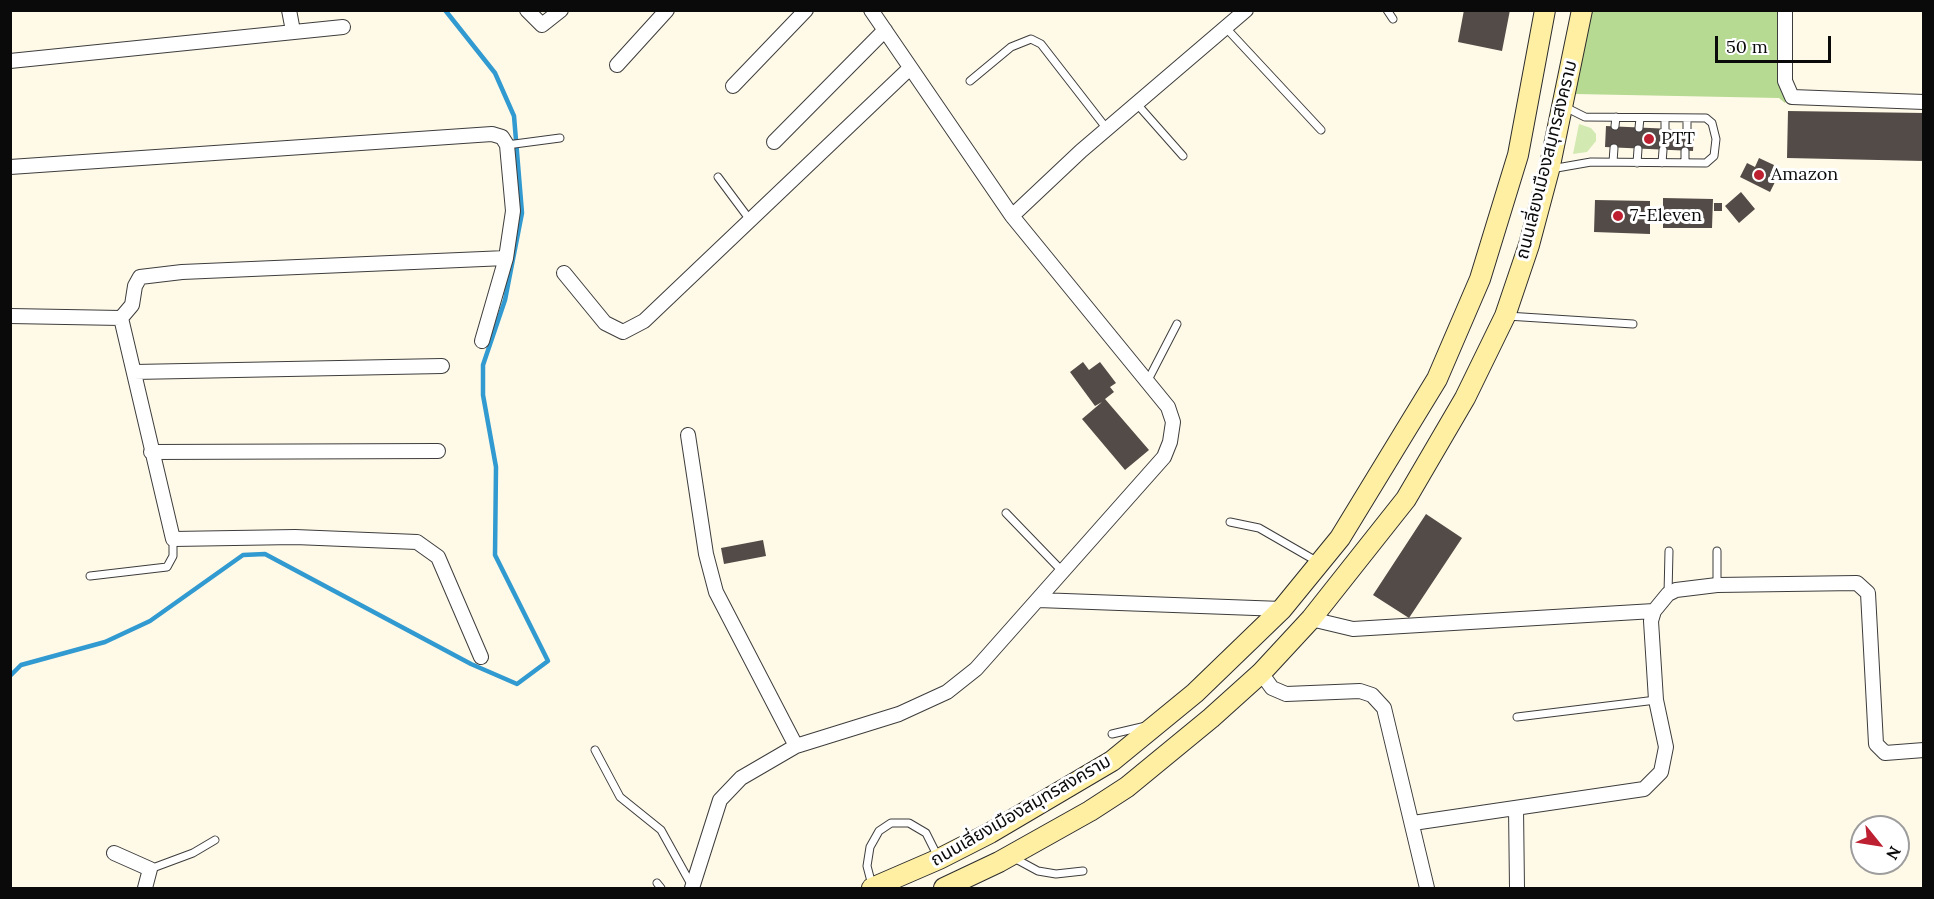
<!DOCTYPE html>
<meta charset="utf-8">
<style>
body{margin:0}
#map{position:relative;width:1934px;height:899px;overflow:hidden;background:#fff9e8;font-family:Lora,serif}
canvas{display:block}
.frame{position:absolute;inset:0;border:12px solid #0a0a0a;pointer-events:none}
.north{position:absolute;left:1850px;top:815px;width:60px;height:60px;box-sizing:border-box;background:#fff;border:2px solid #9d9d9d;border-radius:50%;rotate:120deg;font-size:16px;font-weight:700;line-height:24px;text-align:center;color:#0a0a0a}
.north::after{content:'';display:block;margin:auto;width:21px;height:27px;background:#bd2031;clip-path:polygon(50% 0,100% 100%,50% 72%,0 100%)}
.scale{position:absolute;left:1715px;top:36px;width:116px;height:27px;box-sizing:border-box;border:3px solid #0a0a0a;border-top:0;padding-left:8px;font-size:18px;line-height:21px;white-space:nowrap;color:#0a0a0a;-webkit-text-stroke:4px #fff;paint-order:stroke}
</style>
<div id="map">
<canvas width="1934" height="899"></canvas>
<div class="frame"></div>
<div class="north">N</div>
<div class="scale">50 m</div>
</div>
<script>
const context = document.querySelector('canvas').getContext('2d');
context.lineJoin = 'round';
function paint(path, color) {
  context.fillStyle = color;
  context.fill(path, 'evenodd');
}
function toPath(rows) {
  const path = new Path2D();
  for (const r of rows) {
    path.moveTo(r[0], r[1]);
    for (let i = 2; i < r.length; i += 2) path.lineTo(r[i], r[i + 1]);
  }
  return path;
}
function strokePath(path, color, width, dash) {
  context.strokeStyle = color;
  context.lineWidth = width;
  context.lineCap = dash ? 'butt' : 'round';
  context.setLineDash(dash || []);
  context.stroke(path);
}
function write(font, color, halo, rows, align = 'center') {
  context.font = font + ' Lora,"Noto Sans Thai",serif';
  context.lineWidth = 6;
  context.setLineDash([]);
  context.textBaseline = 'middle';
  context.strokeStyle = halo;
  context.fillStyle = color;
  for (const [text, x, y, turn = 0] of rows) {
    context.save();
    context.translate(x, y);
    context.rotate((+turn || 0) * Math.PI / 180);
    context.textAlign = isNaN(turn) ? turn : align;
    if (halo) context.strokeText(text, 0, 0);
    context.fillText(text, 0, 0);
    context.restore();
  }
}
const green = toPath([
 [1579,124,1591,128,1596,134,1596,141,1587,152,1573,154]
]);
const forest = toPath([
 [1591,11,1782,11,1788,98,1785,103,1779,98,1575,94]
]);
const stream = toPath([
 [10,676,21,665,105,642,150,621,243,555,265,554,471,664,517,684,548,661,495,555,496,467,483,395,483,365,505,300,522,213,514,116,495,73,445,10]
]);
const building = toPath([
 [1464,10,1510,10,1502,51,1458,42],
 [1788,111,1924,113,1924,161,1787,158],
 [1606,126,1694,130,1693,151,1605,147],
 [1759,158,1774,165,1770,175,1777,178,1770,192,1740,177,1747,163,1755,167],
 [1741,192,1755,209,1739,223,1725,206],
 [1663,198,1713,199,1712,228,1663,228],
 [1595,200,1650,201,1650,234,1594,232],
 [1714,203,1722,203,1722,211,1714,211],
 [1083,362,1089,370,1100,362,1116,383,1110,387,1114,392,1105,399,1149,450,1125,470,1082,419,1102,402,1095,406,1070,372],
 [1426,514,1462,538,1409,618,1373,595],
 [763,540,766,556,724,564,721,548]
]);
const lane = toPath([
 [1387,10,1393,19],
 [1226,28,1321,130],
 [970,81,1011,47,1031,39,1041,44,1107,129],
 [1137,104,1183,156],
 [1615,126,1616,117],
 [1639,128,1640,118],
 [1665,129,1665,118],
 [1687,130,1687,118],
 [507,145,560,138],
 [1613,162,1614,148],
 [1637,163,1638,149],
 [1662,163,1663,150],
 [1685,163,1685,151],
 [1551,169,1591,162,1706,163,1714,156,1716,139,1712,123,1706,118,1585,117,1565,107],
 [718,177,750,220],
 [1507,316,1633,324],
 [1147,382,1177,324],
 [1006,513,1063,572],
 [1230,522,1259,528,1318,562],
 [1717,551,1717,585],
 [90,576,167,567,173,556,173,539],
 [1668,594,1669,551],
 [1517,717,1656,700],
 [1112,734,1146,726],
 [595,750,620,797,661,830,692,886],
 [1014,858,1038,871,1056,874,1083,871],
 [150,869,193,853,215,840],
 [657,883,661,888],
 [872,885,867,866,870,847,879,831,891,823,909,823,926,833,938,857]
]);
const street = toPath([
 [289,10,293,31],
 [527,10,542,25,561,10],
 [1785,10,1785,81,1792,97,1924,102],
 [10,61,343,27],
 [617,65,667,10],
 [733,86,806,10],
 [774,142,885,30],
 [10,167,492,134,502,137,507,145,513,211,506,258,482,341],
 [1012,216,1081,151,1246,10],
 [564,273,605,323,623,332,644,321,910,68],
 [10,316,121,318],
 [121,318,173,539,295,537,417,542,438,557,481,657],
 [121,318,132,305,135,286,140,277,182,272,506,258],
 [134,372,442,366],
 [688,435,706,554,716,592,796,746],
 [151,452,438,451],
 [1038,600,1282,609],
 [1311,619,1353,629,1654,611],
 [1261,673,1272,688,1286,694,1360,691,1372,695,1384,708,1427,888],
 [1516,808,1517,888],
 [1413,823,1644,789,1661,772,1666,747,1656,700,1651,621,1654,611,1668,594,1676,590,1717,585,1857,583,1868,593,1876,744,1885,753,1924,750],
 [114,853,150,869,145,888],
 [692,888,720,800,741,778,796,746,899,714,947,692,976,669,1164,457,1170,442,1173,422,1168,407,1012,216,871,10]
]);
const secondary = toPath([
 [872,888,939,859,990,833,1112,761,1195,693,1282,609,1340,538,1437,379,1480,279,1518,155,1545,10],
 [944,888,999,862,1090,811,1127,787,1211,718,1261,673,1311,619,1406,499,1465,398,1505,316,1529,245,1549,170,1582,10]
]);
const markers = [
 [1649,139,6,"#bd2031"],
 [1759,175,6,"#bd2031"],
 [1618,216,6,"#bd2031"]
];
const poiNames = [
 ["PTT",1661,139],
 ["Amazon",1771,175],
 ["7-Eleven",1630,216]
];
const streetNames = [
 ["ถนนเลี่ยงเมืองสมุทรสงคราม",1547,160,-76],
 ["ถนนเลี่ยงเมืองสมุทรสงคราม",1021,811,-30]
];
paint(green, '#d2e9b2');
paint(forest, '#b6da91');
strokePath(stream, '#319ad0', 4.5);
paint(building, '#534b47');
strokePath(lane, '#3d3d3d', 9);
strokePath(street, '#3d3d3d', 16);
strokePath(secondary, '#2c2c2c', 22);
strokePath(lane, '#fff', 7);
strokePath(street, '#fff', 14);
strokePath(secondary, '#ffefa3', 20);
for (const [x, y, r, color] of markers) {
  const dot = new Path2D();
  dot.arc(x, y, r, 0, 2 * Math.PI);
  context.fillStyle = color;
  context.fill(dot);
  strokePath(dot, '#fff', 2);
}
write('18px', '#0a0a0a', '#fff', poiNames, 'left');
write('18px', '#0a0a0a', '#fff', streetNames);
</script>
